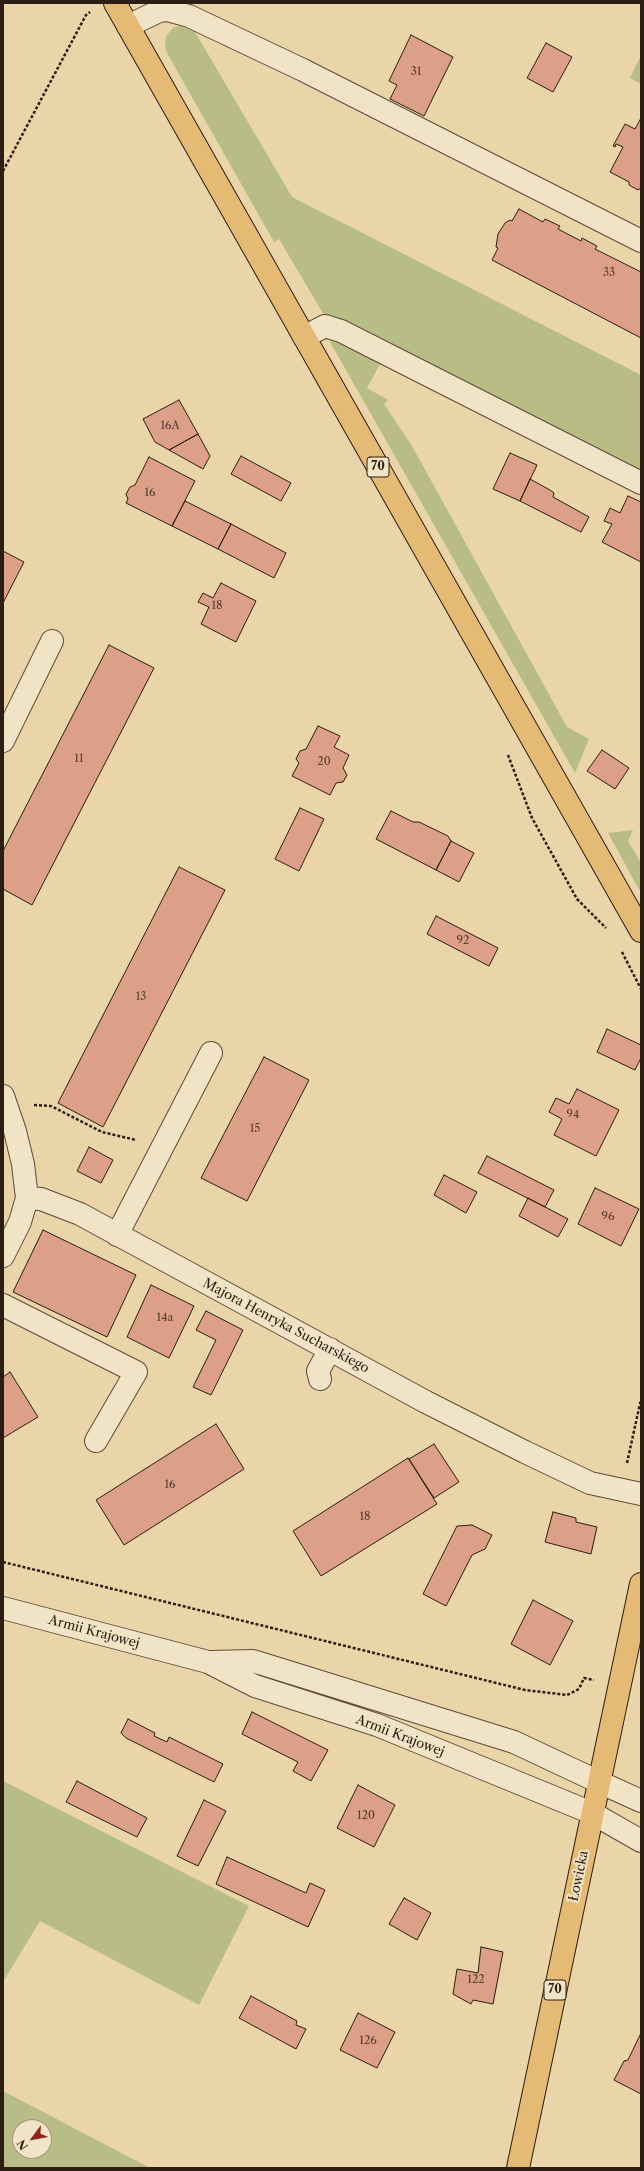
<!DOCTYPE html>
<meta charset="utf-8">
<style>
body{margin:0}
#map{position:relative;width:644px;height:2171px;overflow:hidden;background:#ead5a8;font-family:"Libre Caslon Text",serif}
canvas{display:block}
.frame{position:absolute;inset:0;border:4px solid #2c1d15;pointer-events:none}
.north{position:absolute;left:12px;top:2119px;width:40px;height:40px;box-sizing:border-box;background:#f1e4c6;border:1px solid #a2947f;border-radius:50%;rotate:238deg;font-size:11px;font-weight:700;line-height:16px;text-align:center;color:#2c1d15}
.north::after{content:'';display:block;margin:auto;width:14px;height:18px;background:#8f2418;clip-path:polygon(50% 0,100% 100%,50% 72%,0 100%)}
</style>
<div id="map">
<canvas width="644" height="2171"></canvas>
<div class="frame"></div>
<div class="north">N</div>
</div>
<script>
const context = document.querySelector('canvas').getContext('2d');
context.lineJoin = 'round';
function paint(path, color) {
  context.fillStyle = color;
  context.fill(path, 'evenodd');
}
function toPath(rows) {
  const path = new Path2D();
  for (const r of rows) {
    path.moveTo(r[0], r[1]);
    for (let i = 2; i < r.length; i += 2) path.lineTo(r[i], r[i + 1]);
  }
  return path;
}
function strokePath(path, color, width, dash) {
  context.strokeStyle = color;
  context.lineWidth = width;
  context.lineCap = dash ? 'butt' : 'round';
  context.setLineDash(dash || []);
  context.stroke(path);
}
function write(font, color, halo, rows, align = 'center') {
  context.font = font + ' "Libre Caslon Text",serif';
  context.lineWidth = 4;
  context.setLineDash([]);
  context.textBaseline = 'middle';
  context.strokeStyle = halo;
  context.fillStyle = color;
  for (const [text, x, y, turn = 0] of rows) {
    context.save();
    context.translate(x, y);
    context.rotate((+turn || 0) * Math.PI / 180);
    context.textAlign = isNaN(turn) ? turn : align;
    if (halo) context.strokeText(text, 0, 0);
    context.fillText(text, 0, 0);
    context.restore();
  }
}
const green = toPath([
 [180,26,195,32,292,197,641,375,641,473,324,315,279,239,274,242,167,53,165,47,166,36,174,27],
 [641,55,641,84,630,78],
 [331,338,641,488,641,495,380,364,367,388,388,400,384,404,412,446,567,727,589,739,575,773,330,342],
 [633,830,628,841,641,863,641,893,608,833],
 [3,1781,249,1906,199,2005,40,1921,3,1982],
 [3,2091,150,2168,3,2168],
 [20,2127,44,2127,44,2151,20,2151]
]);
const building = toPath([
 [411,35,453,57,424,116,390,99,397,85,389,81,411,35],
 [546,43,572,57,553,92,527,78,546,43],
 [641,118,641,188,638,190,629,185,629,182,610,172,623,147,616,144,615,147,613,146,625,124,635,129,641,118],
 [519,209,543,222,545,219,560,226,558,229,581,241,582,238,597,246,595,249,641,272,641,338,492,260,498,248,496,247,498,234,505,223,510,220,512,221,519,209],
 [179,400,198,434,169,450,155,442,143,419,179,400],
 [198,434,210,456,203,469,169,450,198,434],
 [510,453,537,465,520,501,493,489,510,453],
 [241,456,291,483,281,501,231,474,241,456],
 [149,457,195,481,172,526,126,503,128,499,126,494,130,487,135,485,149,457],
 [530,479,550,490,554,493,553,497,589,517,581,532,520,501,530,479],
 [628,496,641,502,641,562,602,542,612,524,604,521,610,508,620,513,628,496],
 [185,501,231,524,218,549,172,526,185,501],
 [231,524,286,553,274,578,218,549,231,524],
 [3,551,24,562,3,603,3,551],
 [221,583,256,601,236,642,201,624,209,607,198,602,203,593,213,598,221,583],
 [109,645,154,668,32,905,3,889,3,851,109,645],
 [318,726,340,736,334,747,349,755,343,768,347,775,343,782,336,783,330,795,292,776,299,763,296,759,300,751,306,749,318,726],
 [602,750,629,768,615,789,587,771,602,750],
 [300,808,324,819,299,871,275,859,300,808],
 [391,811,413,822,419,822,448,836,451,841,436,870,376,839,391,811],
 [451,841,474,853,459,882,436,870,451,841],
 [179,867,225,890,103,1127,58,1103,179,867],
 [436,916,498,948,489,966,427,934,436,916],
 [607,1029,641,1045,641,1058,635,1070,597,1052,607,1029],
 [264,1057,309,1080,247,1201,201,1178,264,1057],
 [577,1089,619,1110,596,1156,554,1135,562,1119,549,1112,556,1098,569,1104,577,1089],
 [89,1147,113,1160,101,1183,77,1171,89,1147],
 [487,1156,554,1190,545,1207,478,1173,487,1156],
 [444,1175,477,1192,466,1213,434,1195,444,1175],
 [595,1188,639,1209,621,1246,578,1224,595,1188],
 [528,1198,568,1219,558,1237,519,1216,528,1198],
 [43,1230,136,1275,107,1337,13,1292,43,1230],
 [151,1285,194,1306,169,1358,127,1337,151,1285],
 [206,1311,243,1330,211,1395,193,1387,216,1340,196,1330,206,1311],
 [10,1372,38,1417,3,1438,3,1377,10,1372],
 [216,1424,244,1469,124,1545,96,1500,216,1424],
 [434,1444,459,1482,434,1498,409,1459,434,1444],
 [408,1458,437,1504,321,1576,293,1531,408,1458],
 [553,1512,576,1518,576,1522,597,1527,591,1554,545,1542,553,1512],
 [472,1525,492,1535,485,1549,472,1555,446,1606,423,1594,457,1526,472,1525],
 [533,1600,573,1621,550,1665,511,1644,533,1600],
 [252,1712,328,1750,311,1781,293,1771,298,1762,242,1734,252,1712],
 [128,1719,155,1733,154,1736,167,1742,169,1737,223,1764,214,1782,126,1738,121,1733,128,1719],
 [77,1781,147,1818,137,1837,66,1802,77,1781],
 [358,1785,395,1805,374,1847,337,1828,358,1785],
 [204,1800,226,1811,198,1866,177,1856,204,1800],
 [227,1857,306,1893,310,1883,325,1890,308,1927,216,1884,227,1857],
 [404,1898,431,1913,417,1940,389,1924,404,1898],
 [481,1947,503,1952,493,2004,473,2000,471,2004,453,1994,457,1969,478,1973,481,1947],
 [251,1996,297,2021,296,2025,306,2029,296,2049,239,2018,251,1996],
 [358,2013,395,2032,377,2068,340,2050,358,2013],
 [641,2033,641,2094,614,2080,624,2061,628,2060,641,2033]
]);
const path = toPath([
 [3,171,86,15,90,12],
 [508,755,532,818,577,899,606,928],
 [622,952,641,989],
 [34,1105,51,1106,102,1132,136,1140],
 [627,1463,641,1399],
 [3,1562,525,1690,567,1695,579,1689,584,1678,594,1680]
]);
const minor = toPath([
 [128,26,159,11,167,10,189,16,303,70,641,241],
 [304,337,325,326,341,331,641,483],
 [3,741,52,641],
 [3,1096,15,1131,23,1164,27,1198,20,1222,3,1256],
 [27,1198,41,1199,80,1214,426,1402,525,1452,590,1483,641,1494],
 [117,1235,211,1053],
 [3,1305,136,1372,96,1441],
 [320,1379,318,1371,330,1349],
 [599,1782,641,1801],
 [592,1813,641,1841]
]);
const tertiary = toPath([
 [3,1608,208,1662,255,1686,377,1725,592,1813],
 [211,1662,253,1661,514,1742,599,1782]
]);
const primary = toPath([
 [115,3,641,931],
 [518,2168,641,1584]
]);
const numberNames = [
 ["31",416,72],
 ["33",609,273],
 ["16A",170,426],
 ["16",150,493],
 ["18",217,606],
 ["11",79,759],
 ["20",324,762],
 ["92",463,941],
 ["13",141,997],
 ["94",573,1115],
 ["15",255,1129],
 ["96",608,1217],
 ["14a",165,1318],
 ["16",170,1485],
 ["18",365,1517],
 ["120",366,1816],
 ["122",476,1980],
 ["126",368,2041]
];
const shields = [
 [378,467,22],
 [555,1990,22]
];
const shieldNames = [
 ["70",378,467],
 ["70",555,1990]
];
const streetNames = [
 ["Majora Henryka Sucharskiego",286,1326,28],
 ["Armii Krajowej",94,1632,15],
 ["Armii Krajowej",400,1736,21],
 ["Łowicka",579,1876,-78]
];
paint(green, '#b8bd86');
paint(building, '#dba087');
strokePath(building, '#2c1d15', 1);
strokePath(minor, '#5c4b3a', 24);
strokePath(tertiary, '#5c4b3a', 24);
strokePath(primary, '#2c1d15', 24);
strokePath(path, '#2c1d15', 2.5, [3, 2]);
strokePath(minor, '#f1e4c6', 22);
strokePath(tertiary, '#f1e4c6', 22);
strokePath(primary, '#e5ba74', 22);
write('11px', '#583e32', null, numberNames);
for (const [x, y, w] of shields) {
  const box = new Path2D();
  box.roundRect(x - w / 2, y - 10, w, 20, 3);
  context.fillStyle = '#f1e4c6';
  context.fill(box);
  strokePath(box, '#2c1d15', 1);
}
write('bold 12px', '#2c1d15', null, shieldNames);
write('13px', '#2c1d15', '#f1e4c6', streetNames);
</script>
